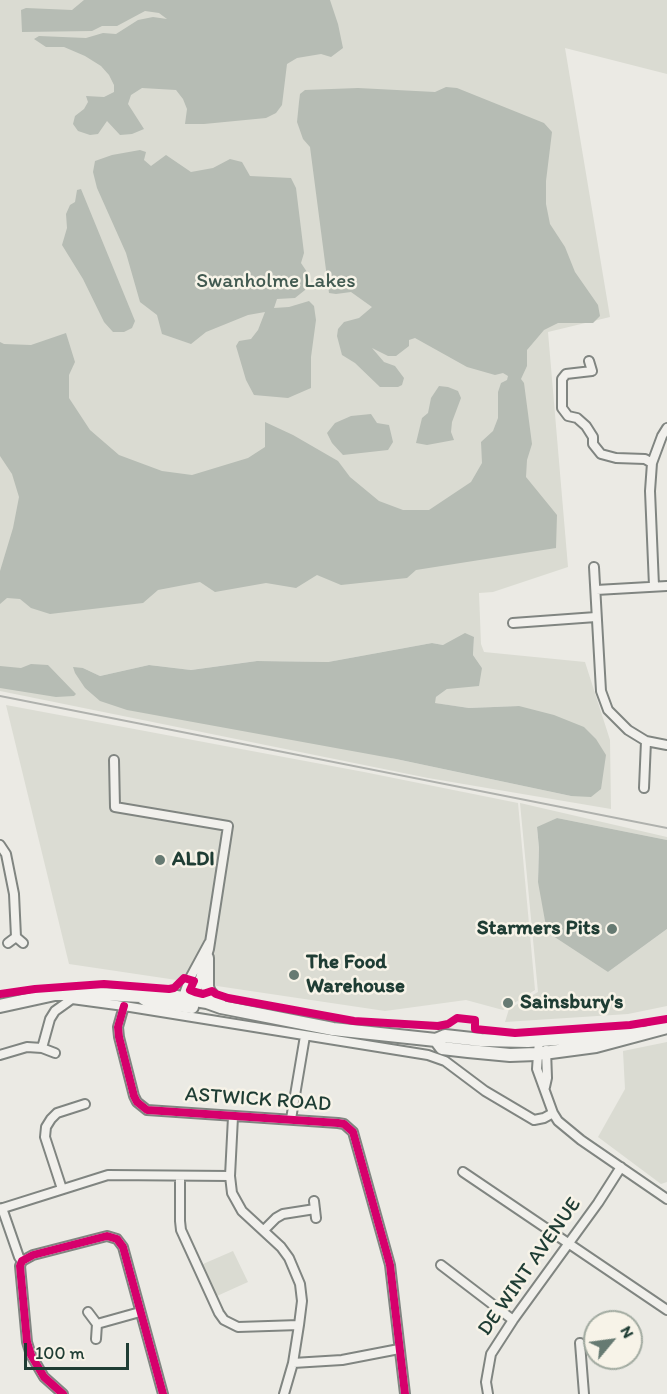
<!DOCTYPE html>
<style>
body{margin:0}
#map{position:relative;width:667px;height:1394px;overflow:hidden;background:#ebeae4;font-family:Itim,sans-serif}
canvas{display:block}
.north{position:absolute;left:583px;top:1310px;width:60px;height:60px;box-sizing:border-box;background:#f7f3e8;border:2px solid #a1aaa0;border-radius:50%;rotate:61deg;font-size:16px;font-weight:700;line-height:24px;text-align:center;color:#1f3d34}
.north::after{content:'';display:block;margin:auto;width:21px;height:27px;background:#667a72;clip-path:polygon(50% 0,100% 100%,50% 72%,0 100%)}
.scale{position:absolute;left:24px;top:1343px;width:105px;height:27px;box-sizing:border-box;border:3px solid #1f3d34;border-top:0;padding-left:8px;font-size:18px;line-height:21px;white-space:nowrap;color:#1f3d34;-webkit-text-stroke:4px #f7f3e8;paint-order:stroke}
</style>
<div id="map">
<canvas width="667" height="1394"></canvas>
<div class="north">N</div>
<div class="scale">100 m</div>
</div>
<script>
const context = document.querySelector('canvas').getContext('2d');
context.lineJoin = 'round';
function paint(path, color) {
  context.fillStyle = color;
  context.fill(path, 'evenodd');
}
function toPath(rows) {
  const path = new Path2D();
  for (const r of rows) {
    path.moveTo(r[0], r[1]);
    for (let i = 2; i < r.length; i += 2) path.lineTo(r[i], r[i + 1]);
  }
  return path;
}
function strokePath(path, color, width, dash) {
  context.strokeStyle = color;
  context.lineWidth = width;
  context.lineCap = dash ? 'butt' : 'round';
  context.setLineDash(dash || []);
  context.stroke(path);
}
function write(font, color, halo, rows, align = 'center') {
  context.font = font + ' Itim,sans-serif';
  context.lineWidth = 5;
  context.setLineDash([]);
  context.textBaseline = 'middle';
  context.strokeStyle = halo;
  context.fillStyle = color;
  for (const [text, x, y, turn = 0] of rows) {
    context.save();
    context.translate(x, y);
    context.rotate((+turn || 0) * Math.PI / 180);
    context.textAlign = isNaN(turn) ? turn : align;
    if (halo) context.strokeText(text, 0, 0);
    context.fillText(text, 0, 0);
    context.restore();
  }
}
const built = toPath([
 [6,705,364,772,518,803,535,990,503,1010,466,1000,385,1011,69,964]
]);
const green = toPath([
 [0,0,667,0,667,74,565,48,610,317,548,332,568,567,493,592,479,593,481,644,484,652,585,662,610,740,611,809,428,778,0,691],
 [474,637,473,655,482,668,447,689,436,697,434,703,469,708,519,706,571,796,396,759,85,688,83,668,100,676,149,665,191,670,257,661,328,662,432,643,443,645],
 [520,803,667,837,667,840,557,818,537,828,539,848,538,882,608,972,667,929,667,1006,628,1014,505,1022,509,1009,538,992],
 [667,1042,667,1182,661,1184,598,1137,625,1089,623,1051],
 [233,1251,248,1282,217,1296,203,1264]
]);
const water = toPath([
 [84,0,330,0,338,24,343,48,331,57,321,54,297,58,287,64,282,105,276,113,266,118,204,124,185,124,187,109,183,99,176,90,142,88,131,95,128,104,144,129,132,134,120,135,107,121,98,134,90,135,78,131,73,124,75,116,84,109,88,102,86,96,104,97,114,92,114,85,109,75,101,66,85,56,64,47,46,47,34,39,39,36,86,38,103,33,116,34,138,20,153,17,167,19,159,13,145,11,117,26,102,26,92,31,22,32,21,10,26,8,72,10],
 [446,87,457,88,544,123,552,132,546,181,546,204,550,224,565,247,575,272,598,305,600,316,593,323,558,323,544,330,527,350,527,366,521,379,524,383,532,444,527,460,526,477,557,515,556,548,416,570,407,578,341,585,317,575,296,588,266,583,215,592,200,582,158,590,143,603,50,614,31,608,20,599,7,598,0,604,0,571,13,528,19,497,12,474,0,456,0,342,4,344,31,345,66,333,75,362,69,375,69,398,90,430,119,455,162,471,192,475,248,458,265,447,265,422,293,435,338,461,350,477,379,501,403,510,429,510,471,482,482,463,481,442,493,431,498,418,498,392,501,383,507,380,508,376,503,373,495,375,467,367,415,338,409,340,409,346,396,356,388,356,372,348,384,362,395,366,404,378,402,385,398,387,380,387,355,363,342,355,337,336,338,329,344,322,359,318,372,307,351,292,336,294,329,293,310,147,303,139,297,122,299,102,300,94,305,90,358,88,435,92],
 [140,150,146,152,144,160,151,166,166,155,191,172,213,168,230,159,242,162,250,176,291,178,296,188,304,253,301,263,309,275,305,290,295,298,277,299,274,308,289,307,309,301,314,306,316,320,311,357,311,388,288,398,254,395,246,380,236,346,239,341,251,339,258,330,265,312,248,315,206,332,191,344,162,334,157,315,140,302,126,253,97,188,93,172,95,161,112,155],
 [81,189,135,321,132,328,124,332,113,332,104,322,83,279,62,245,67,228,66,214,70,205,75,202,77,190],
 [439,386,448,387,458,391,461,398,452,422,451,432,454,440,427,445,416,443,422,418,428,413,431,398],
 [371,414,377,423,389,425,393,442,388,450,343,455,332,443,327,433,335,423,351,416],
 [465,633,474,637,473,655,482,668,479,686,447,689,436,697,435,703,469,708,519,706,554,715,584,727,596,739,606,755,601,789,591,797,571,796,396,759,127,710,100,701,85,688,75,673,73,667,83,668,100,676,149,665,191,670,257,661,328,662,432,643,443,645],
 [31,664,48,665,76,694,74,696,56,697,0,688,0,666,21,668],
 [557,818,667,840,667,929,608,972,547,932,538,882,539,848,537,827]
]);
const minor = toPath([
 [589,361,592,371,566,374,562,379,562,408,568,416,577,418,586,426,593,437,593,444,601,454,616,458,645,459,652,463],
 [594,567,601,691,608,710,628,730,646,741,667,745],
 [654,586,650,491,652,463,662,436,667,428],
 [596,590,667,586],
 [513,623,596,617],
 [114,760,115,807,228,826,209,949,192,1004],
 [644,788,646,741],
 [0,845,6,854,14,894,16,937,23,943],
 [8,943,16,937],
 [181,1002,189,980,209,943],
 [124,1006,118,1027,119,1037,134,1096,137,1102,147,1110,338,1123,344,1124,353,1132,390,1265,405,1394],
 [539,1040,537,1069,553,1113,558,1121,581,1140,667,1199],
 [42,1048,50,1019,55,1011,69,1001,72,999,124,1006,428,1055,445,1061,485,1091,534,1120,544,1118,553,1113],
 [0,1055,27,1047,42,1048,55,1053],
 [545,1087,547,1078,546,1050],
 [233,1117,230,1176,232,1193,242,1211,281,1247,289,1258,300,1284,302,1301,299,1325,293,1363,284,1394],
 [291,1119,305,1036],
 [463,1172,667,1310],
 [180,1176,180,1221,181,1230,219,1313,224,1320,238,1327,299,1325],
 [62,1189,45,1137,46,1127,51,1119,57,1113,85,1104],
 [314,1201,316,1218],
 [2,1208,19,1257,22,1261],
 [0,1209,108,1175,230,1176],
 [264,1230,276,1218,283,1214,315,1209],
 [441,1265,513,1320],
 [88,1312,97,1324],
 [96,1339,97,1324,140,1312],
 [580,1343,584,1394],
 [293,1363,342,1360,399,1349],
 [63,1394,44,1377,31,1355,27,1342,20,1266,22,1261,33,1255,107,1236,117,1239,123,1247,163,1394],
 [488,1394,486,1382,491,1354,513,1320,598,1203,621,1167]
]);
const primary = toPath([
 [207,958,207,987,209,992,221,1006],
 [142,997,148,1001,192,1007],
 [0,1006,55,994,103,994,141,996,158,994,207,1002,221,1007,333,1029,436,1040,445,1036,481,1040,528,1041,596,1036,629,1031,641,1033],
 [436,1040,442,1048,468,1051,510,1055,536,1054,596,1046,667,1027]
]);
const rail = toPath([
 [0,696,667,828]
]);
const cycleway = toPath([
 [0,994,35,989,104,984,169,989,174,988,184,978,194,981,190,990,195,992,203,994,212,991,216,994,228,998,354,1021,438,1026,448,1024,457,1018,475,1020,475,1029,515,1033,630,1025,667,1019],
 [124,1006,118,1027,119,1037,134,1096,137,1102,147,1110,338,1123,344,1124,353,1132,390,1265,405,1394],
 [63,1394,44,1377,31,1355,27,1342,20,1266,22,1261,33,1255,107,1236,117,1239,123,1247,163,1394]
]);
const markers = [
 [160,860,6,"#667a72"],
 [612,929,6,"#667a72"],
 [294,975,6,"#667a72"],
 [508,1003,6,"#667a72"]
];
const parkNames = [
 ["Swanholme Lakes",276,282]
];
const poiNames = [
 ["ALDI",172,860],
 ["Starmers Pits",600,929,"right"],
 ["The Food",306,963],
 ["Warehouse",306,987],
 ["Sainsbury's",520,1003]
];
const streetNames = [
 ["ASTWICK ROAD",258,1100,4],
 ["DE WINT AVENUE",530,1267,-55]
];
paint(built, '#dbdcd3');
paint(green, '#dadbd2');
paint(water, '#b6bcb4');
strokePath(minor, '#808581', 12);
strokePath(primary, '#808581', 16);
strokePath(minor, '#f1f0ec', 8);
strokePath(primary, '#f1f0ec', 12);
strokePath(rail, '#afb1ad', 2);
strokePath(cycleway, '#d6006c', 8);
for (const [x, y, r, color] of markers) {
  const dot = new Path2D();
  dot.arc(x, y, r, 0, 2 * Math.PI);
  context.fillStyle = color;
  context.fill(dot);
  strokePath(dot, '#f7f3e8', 2);
}
write('21px', '#425a51', '#f7f3e8', parkNames);
write('bold 21px', '#1f3d34', '#f7f3e8', poiNames, 'left');
write('21px', '#1f3d34', '#f7f3e8', streetNames);
</script>
